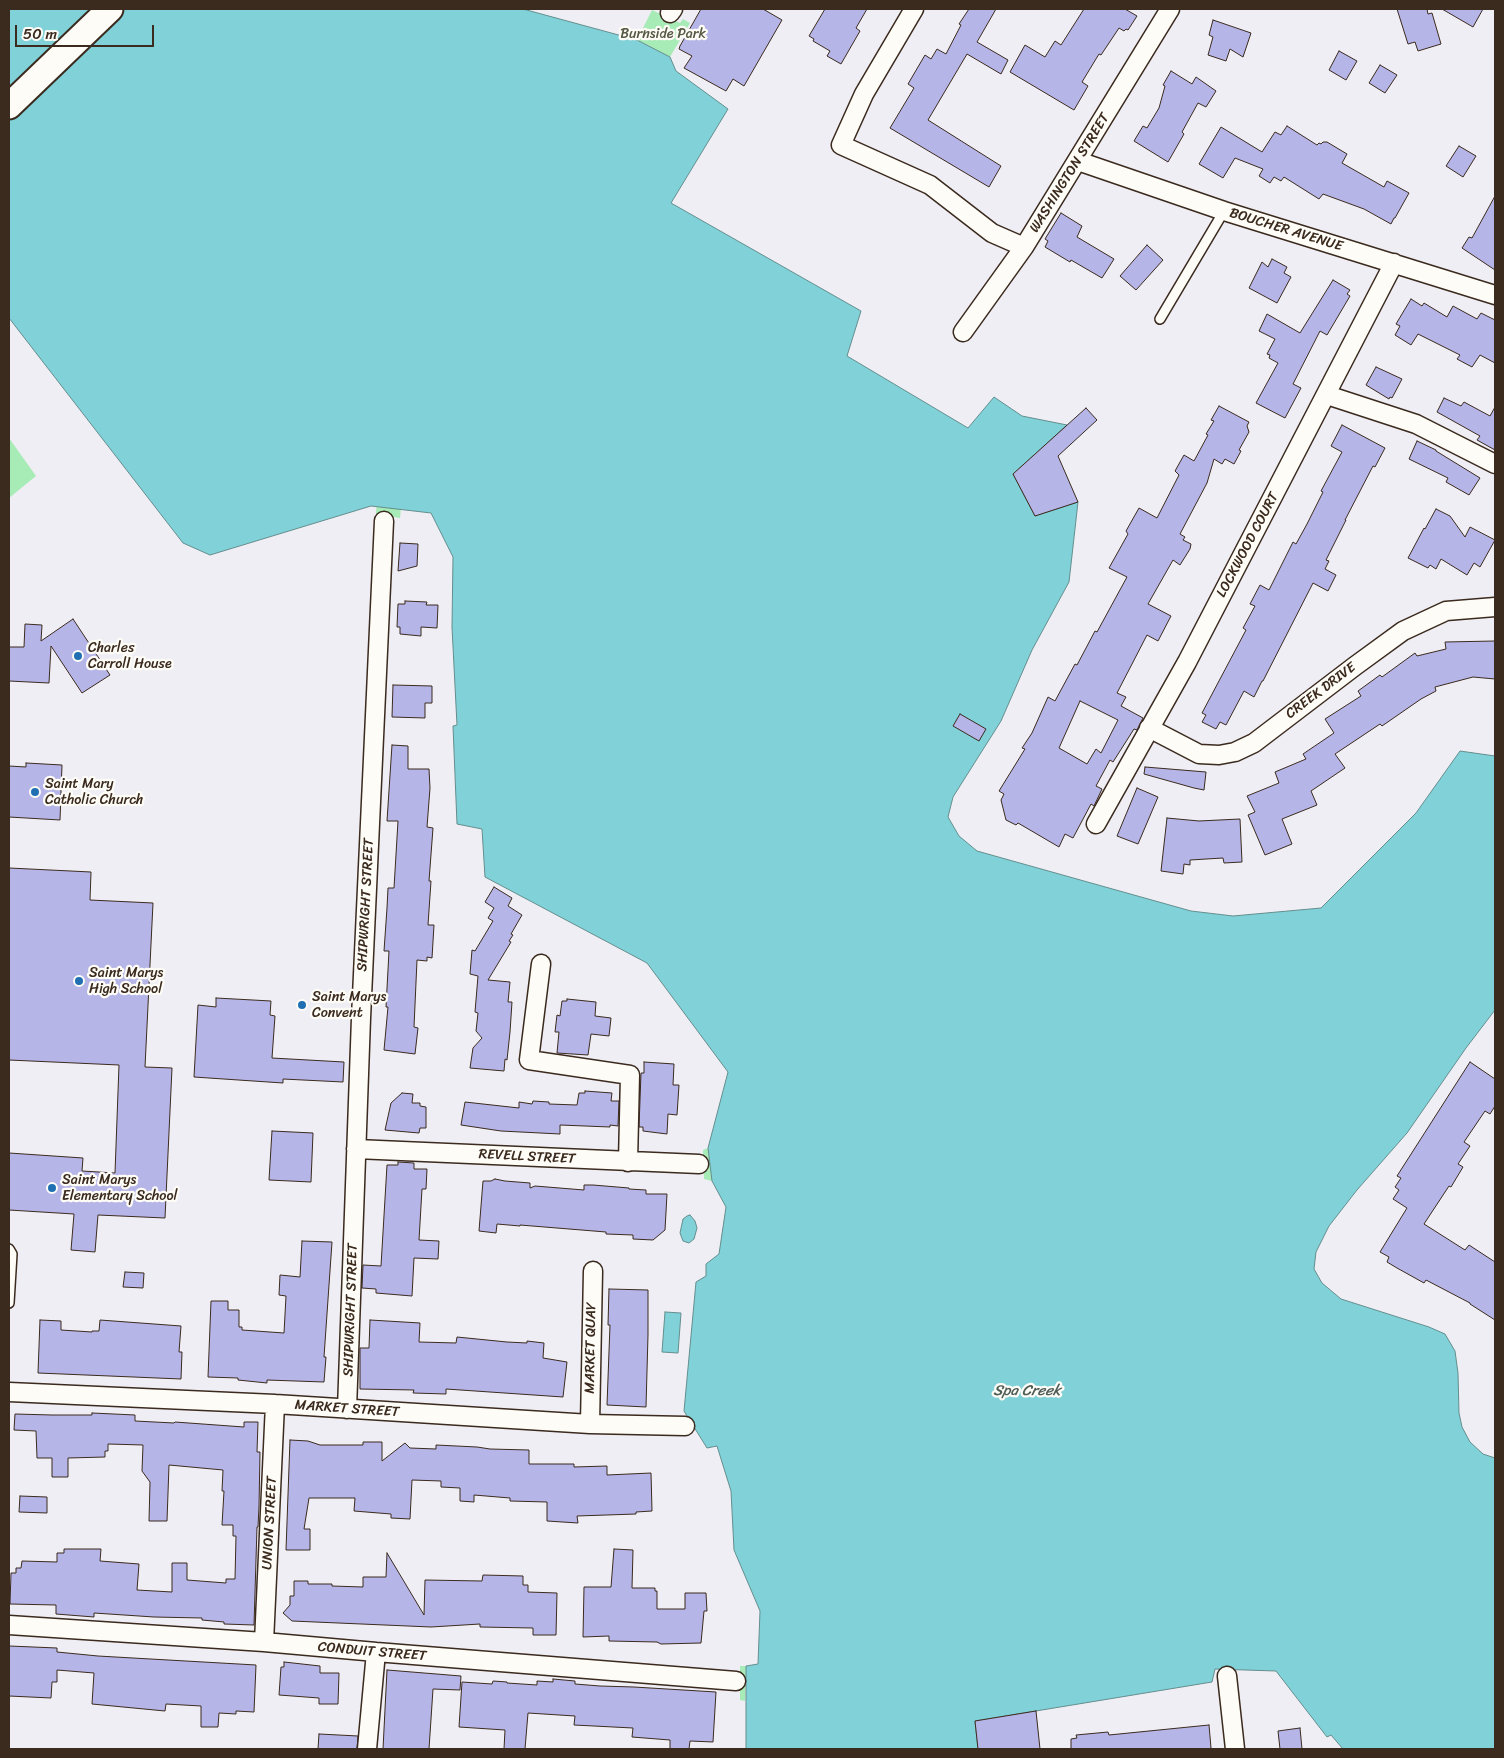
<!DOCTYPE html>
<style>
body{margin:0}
#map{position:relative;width:1504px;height:1758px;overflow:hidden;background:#efeef4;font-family:Sriracha,sans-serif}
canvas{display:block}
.frame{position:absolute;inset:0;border:10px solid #3b2a1e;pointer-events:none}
.scale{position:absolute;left:15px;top:25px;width:139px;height:22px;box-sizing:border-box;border:2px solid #3b2a1e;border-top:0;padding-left:6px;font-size:15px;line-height:18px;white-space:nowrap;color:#3b2a1e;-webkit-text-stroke:4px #fdfcf7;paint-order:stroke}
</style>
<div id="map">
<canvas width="1504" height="1758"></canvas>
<div class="frame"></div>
<div class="scale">50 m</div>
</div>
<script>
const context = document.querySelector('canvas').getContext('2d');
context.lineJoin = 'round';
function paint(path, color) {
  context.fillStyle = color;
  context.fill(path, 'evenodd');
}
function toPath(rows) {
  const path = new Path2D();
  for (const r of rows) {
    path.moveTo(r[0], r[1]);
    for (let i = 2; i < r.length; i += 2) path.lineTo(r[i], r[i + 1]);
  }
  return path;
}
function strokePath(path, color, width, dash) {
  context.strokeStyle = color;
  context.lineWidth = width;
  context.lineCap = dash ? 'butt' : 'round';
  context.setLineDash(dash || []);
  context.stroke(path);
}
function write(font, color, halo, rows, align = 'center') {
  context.font = font + ' Sriracha,sans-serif';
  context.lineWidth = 4.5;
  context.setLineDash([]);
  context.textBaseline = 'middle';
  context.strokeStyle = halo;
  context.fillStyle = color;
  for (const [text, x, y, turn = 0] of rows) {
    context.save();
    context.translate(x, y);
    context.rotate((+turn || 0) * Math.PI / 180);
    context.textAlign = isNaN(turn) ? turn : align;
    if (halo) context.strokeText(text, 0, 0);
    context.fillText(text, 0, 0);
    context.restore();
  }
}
const green = toPath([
 [652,10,680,23,683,19,690,23,670,57,637,40],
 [9,438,36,476,9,498],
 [377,495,401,508,400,518,376,514],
 [708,1148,712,1181,704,1179,703,1150],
 [740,1666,746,1666,745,1701,740,1700]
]);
const water = toPath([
 [9,9,523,9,637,40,670,57,676,71,728,109,671,203,861,311,847,356,968,428,994,397,1022,416,1067,425,1013,474,1035,516,1078,502,1069,582,1032,650,1001,721,953,797,948,817,959,836,977,851,1191,911,1233,916,1321,908,1416,813,1460,751,1495,756,1495,1010,1466,1048,1407,1133,1357,1190,1329,1226,1316,1252,1314,1269,1322,1283,1341,1299,1429,1327,1445,1334,1455,1351,1458,1373,1459,1413,1462,1427,1470,1442,1483,1454,1495,1458,1495,1749,1343,1749,1331,1735,1327,1737,1276,1671,1215,1669,1212,1682,975,1721,978,1749,746,1749,746,1666,758,1664,760,1611,734,1550,731,1491,717,1446,707,1448,684,1411,696,1282,706,1276,706,1264,719,1254,726,1207,712,1181,708,1148,728,1072,647,963,485,877,482,829,457,824,453,726,457,725,452,627,453,557,431,513,371,506,210,555,183,543,9,318,9,9],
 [690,1215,695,1221,697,1228,694,1239,689,1243,683,1241,680,1233,683,1219,687,1216,690,1215],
 [665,1312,681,1313,678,1353,662,1352,665,1312]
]);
const building = toPath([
 [701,9,763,9,782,20,744,86,733,79,726,91,684,68,692,56,679,49,680,46,701,9],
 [825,9,867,9,856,28,860,31,841,64,827,56,830,51,813,41,814,39,809,36,825,9],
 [969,9,996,9,977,42,1008,60,1001,74,967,54,928,120,1001,166,989,187,890,128,914,88,908,84,925,55,931,59,937,49,946,54,961,25,959,24,969,9],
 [1084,9,1125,9,1137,16,1128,30,1126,29,1124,31,1119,28,1101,55,1099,54,1082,82,1088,86,1074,110,1010,72,1025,45,1045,57,1055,41,1061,45,1084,9],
 [1397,9,1427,9,1428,14,1432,13,1441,44,1418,51,1415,42,1408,44,1397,9],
 [1442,9,1483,9,1473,27,1442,9],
 [1213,20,1251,33,1243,57,1230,49,1226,61,1208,55,1213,37,1209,35,1213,20],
 [1339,51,1357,61,1346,80,1329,70,1339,51],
 [1380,65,1397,75,1385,93,1369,83,1380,65],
 [1171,71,1192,84,1196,77,1216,91,1206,107,1198,103,1182,132,1184,134,1168,162,1134,141,1143,126,1147,128,1159,108,1165,86,1163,85,1171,71],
 [1287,126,1317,145,1319,143,1321,144,1323,142,1327,142,1347,154,1342,163,1384,187,1387,181,1409,193,1395,218,1394,218,1391,224,1364,209,1323,194,1319,199,1284,177,1281,181,1274,177,1270,183,1259,176,1263,169,1235,158,1223,178,1199,164,1221,127,1262,152,1275,132,1281,135,1287,126],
 [1459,146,1476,156,1463,177,1446,166,1459,146],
 [1495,196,1495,270,1462,248,1469,237,1472,238,1495,196],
 [1061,213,1082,226,1077,237,1114,259,1102,278,1071,260,1070,262,1045,247,1048,241,1045,239,1061,213],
 [1147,245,1163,260,1136,290,1120,276,1147,245],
 [1272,259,1287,267,1284,273,1291,277,1277,303,1249,288,1262,262,1268,267,1272,259],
 [1333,280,1350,290,1347,294,1350,296,1327,335,1320,331,1293,384,1301,388,1285,418,1256,403,1278,363,1269,358,1270,355,1267,354,1275,339,1259,331,1267,314,1300,333,1333,280],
 [1411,299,1422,306,1424,303,1447,317,1453,306,1477,319,1481,313,1495,320,1495,363,1480,355,1472,367,1457,359,1460,355,1418,334,1411,345,1395,335,1400,326,1396,324,1411,299],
 [1376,367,1402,379,1392,398,1390,397,1389,399,1366,385,1376,367],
 [1444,398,1461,406,1464,402,1490,416,1495,407,1495,450,1477,440,1480,436,1437,412,1444,398],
 [1219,406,1249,422,1247,426,1249,432,1239,450,1241,451,1234,464,1225,459,1222,464,1214,459,1207,483,1180,534,1185,537,1183,540,1191,544,1190,549,1180,565,1173,560,1148,604,1171,616,1158,641,1147,635,1117,693,1126,697,1121,706,1143,718,1137,730,1134,729,1113,762,1110,760,1096,786,1102,789,1094,806,1091,804,1073,838,1065,834,1059,847,1018,823,1016,825,1006,820,1001,800,1004,794,999,791,1025,749,1022,748,1032,733,1048,697,1055,701,1075,664,1077,665,1095,631,1097,632,1127,577,1109,568,1128,534,1126,531,1139,508,1157,518,1179,475,1175,471,1184,455,1194,461,1208,435,1206,434,1214,421,1211,420,1219,406],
 [1080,701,1118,720,1101,753,1096,749,1087,764,1059,748,1080,701],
 [1086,408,1097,420,1058,456,1078,502,1035,516,1013,474,1086,408],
 [1342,425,1385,448,1375,467,1373,466,1345,520,1346,520,1326,560,1329,561,1325,569,1336,575,1328,591,1313,583,1263,681,1262,681,1254,697,1244,691,1226,725,1220,722,1216,729,1202,722,1206,715,1202,713,1246,630,1243,628,1255,606,1250,604,1260,585,1269,590,1293,542,1296,544,1307,524,1323,492,1321,491,1342,452,1331,446,1342,425],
 [1417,441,1436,450,1436,451,1480,478,1469,495,1446,482,1448,478,1409,459,1417,441],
 [1436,509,1450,516,1465,537,1470,527,1495,540,1480,567,1474,563,1467,575,1441,559,1436,569,1430,565,1428,568,1408,558,1424,528,1425,529,1436,509],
 [400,543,418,544,417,566,398,571,400,543],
 [405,601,427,602,426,605,438,605,437,628,421,627,421,636,400,634,400,627,397,627,398,604,405,604,405,601],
 [73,619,110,675,82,693,51,646,49,683,9,681,9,647,24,647,25,624,42,625,41,641,73,619],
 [1495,641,1495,679,1473,677,1435,687,1436,691,1421,699,1382,726,1380,724,1335,754,1345,768,1311,791,1317,805,1282,819,1292,844,1265,855,1248,815,1255,812,1247,796,1279,783,1275,772,1306,759,1303,754,1334,733,1325,719,1361,696,1358,691,1380,675,1382,677,1415,653,1417,656,1446,649,1445,642,1495,641],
 [393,685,432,686,432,703,425,703,425,718,392,717,393,685],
 [960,714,986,729,979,741,953,726,960,714],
 [392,745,408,746,408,769,429,769,430,788,427,827,433,828,429,881,431,881,428,925,434,925,432,958,427,957,427,961,417,960,414,1027,418,1028,415,1054,384,1050,388,1007,386,1007,389,951,384,951,387,908,388,888,394,888,398,821,387,821,392,745],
 [26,763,62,765,60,820,9,817,9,766,26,767,26,763],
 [1145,767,1206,772,1204,790,1194,788,1144,774,1145,767],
 [1137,788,1158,797,1138,844,1117,836,1137,788],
 [1167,818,1199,821,1240,819,1242,862,1224,863,1223,858,1190,860,1190,865,1184,864,1183,874,1161,871,1167,818],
 [9,868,91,872,90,900,153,903,145,1067,172,1068,165,1218,98,1215,95,1252,71,1250,74,1214,9,1210,9,1153,83,1158,82,1171,115,1173,119,1065,9,1060,9,868],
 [494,887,512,898,508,906,522,915,511,934,513,935,509,941,511,942,488,980,510,982,508,1002,512,1002,510,1032,507,1060,505,1059,504,1071,470,1068,473,1048,482,1038,476,1031,478,1013,475,1012,478,976,470,974,472,950,475,951,493,921,488,918,494,908,485,902,494,887],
 [216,998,271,1001,270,1015,275,1016,272,1058,344,1062,343,1082,283,1079,283,1083,194,1077,198,1005,216,1007,216,998],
 [567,999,596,1002,595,1016,611,1018,609,1036,591,1034,588,1055,557,1053,559,1032,555,1032,557,1015,560,1016,562,1001,567,1001,567,999],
 [644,1062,674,1064,673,1085,679,1085,677,1115,668,1114,667,1134,643,1131,643,1127,639,1127,641,1073,644,1073,644,1062],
 [1470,1062,1495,1079,1495,1106,1490,1114,1485,1111,1464,1142,1470,1146,1458,1164,1463,1167,1451,1187,1449,1186,1424,1224,1465,1250,1469,1245,1495,1262,1495,1320,1470,1304,1470,1303,1426,1280,1424,1283,1397,1268,1387,1262,1389,1257,1380,1252,1407,1208,1393,1199,1399,1190,1395,1187,1401,1178,1397,1176,1470,1062],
 [585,1091,612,1093,611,1101,619,1101,618,1126,610,1125,610,1127,560,1125,560,1134,501,1131,461,1125,465,1102,519,1108,519,1102,532,1104,533,1101,549,1102,549,1104,577,1105,579,1093,585,1093,585,1091],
 [402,1093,413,1094,412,1103,420,1103,420,1106,426,1107,426,1128,420,1128,419,1133,385,1130,391,1103,402,1093],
 [272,1131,313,1133,311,1182,269,1180,272,1131],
 [398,1162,414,1163,414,1169,427,1169,426,1189,422,1189,419,1240,439,1241,438,1259,414,1258,412,1296,376,1293,376,1289,362,1288,363,1265,381,1266,387,1165,398,1165,398,1162],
 [495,1179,505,1181,530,1183,530,1188,535,1186,584,1190,584,1185,593,1185,629,1188,629,1189,646,1190,646,1194,667,1194,665,1230,653,1240,633,1239,633,1235,606,1234,606,1232,520,1225,520,1226,497,1224,496,1233,479,1231,483,1181,491,1181,495,1179],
 [302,1241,332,1242,324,1357,326,1357,324,1382,267,1380,267,1383,238,1380,238,1378,208,1377,211,1301,228,1301,228,1310,239,1310,239,1327,242,1327,242,1330,284,1333,286,1296,279,1295,280,1275,300,1277,302,1241],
 [125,1272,144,1273,143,1288,123,1287,125,1272],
 [609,1289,648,1290,648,1335,646,1407,607,1405,610,1325,608,1325,609,1289],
 [40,1320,61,1321,61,1330,92,1332,92,1331,99,1331,100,1320,181,1326,179,1352,182,1352,181,1379,38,1373,40,1320],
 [370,1320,420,1323,419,1342,456,1343,457,1337,507,1342,527,1343,527,1341,544,1343,543,1358,567,1362,563,1397,446,1389,446,1394,413,1393,414,1390,360,1389,360,1348,369,1348,370,1320],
 [92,1413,135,1415,135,1421,174,1423,175,1422,244,1427,244,1422,258,1422,257,1452,260,1452,259,1507,258,1527,257,1527,254,1625,224,1624,224,1622,202,1620,202,1618,154,1617,94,1613,94,1617,56,1614,56,1605,10,1604,11,1573,16,1573,16,1568,21,1568,22,1561,57,1562,57,1553,64,1553,64,1549,101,1549,100,1561,139,1564,137,1590,172,1592,172,1563,187,1563,187,1580,226,1583,226,1579,235,1579,236,1536,233,1536,233,1525,222,1525,224,1491,222,1491,223,1470,169,1465,167,1521,149,1521,150,1482,142,1471,143,1445,108,1444,108,1451,105,1451,105,1457,68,1458,68,1477,52,1477,52,1458,37,1458,36,1431,14,1430,15,1414,52,1415,92,1415,92,1413],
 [290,1440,308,1441,320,1445,363,1445,363,1442,382,1442,382,1461,405,1443,410,1448,436,1449,436,1445,477,1447,490,1449,529,1450,529,1464,574,1464,574,1467,607,1466,607,1475,651,1473,652,1511,636,1512,636,1514,577,1516,578,1523,547,1521,547,1502,510,1501,510,1498,474,1495,474,1502,460,1501,460,1488,441,1487,441,1481,412,1480,410,1519,391,1518,391,1514,354,1511,355,1498,309,1498,304,1529,310,1529,310,1550,286,1550,290,1440],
 [20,1496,47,1497,47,1513,19,1512,20,1496],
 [614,1549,633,1550,632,1588,655,1588,655,1591,657,1591,657,1609,685,1609,685,1593,706,1593,707,1611,704,1611,701,1643,661,1644,657,1642,609,1641,609,1636,583,1637,584,1587,611,1587,614,1549],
 [387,1553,424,1615,425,1580,482,1581,483,1575,523,1576,523,1585,528,1585,528,1592,557,1593,556,1635,533,1635,533,1628,480,1627,480,1624,431,1627,292,1621,283,1613,290,1605,290,1596,294,1596,294,1581,308,1581,308,1584,332,1584,332,1586,363,1587,363,1577,386,1577,387,1553],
 [9,1646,57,1648,57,1652,98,1656,256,1665,254,1712,236,1711,236,1714,219,1713,218,1727,201,1727,201,1706,166,1704,165,1711,92,1704,94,1673,57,1670,57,1682,52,1682,51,1698,9,1696,9,1646],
 [284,1662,320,1666,320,1673,339,1673,338,1704,319,1704,319,1698,279,1695,281,1667,284,1667,284,1662],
 [387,1670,461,1676,460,1690,433,1689,429,1749,383,1749,387,1670],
 [553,1679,575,1681,575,1684,600,1686,634,1687,716,1692,713,1742,690,1741,689,1749,670,1749,670,1740,632,1737,633,1728,574,1725,575,1716,528,1713,525,1749,504,1749,505,1730,459,1727,462,1682,492,1684,493,1681,507,1682,507,1683,537,1685,537,1681,553,1682,553,1679],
 [1036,1711,1040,1749,978,1749,975,1721,1036,1711],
 [1209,1725,1211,1748,1209,1749,1071,1749,1071,1739,1077,1738,1076,1735,1108,1732,1109,1735,1209,1725],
 [1300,1728,1302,1749,1280,1749,1278,1731,1300,1728],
 [319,1734,358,1736,357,1749,318,1749,319,1734]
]);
const service = toPath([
 [1160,319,1224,211],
 [9,1249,12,1254,9,1303]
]);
const minor = toPath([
 [914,9,864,94,841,145,930,185,992,233,1024,247],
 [670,13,673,9],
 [1078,161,1224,211,1495,295],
 [963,332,1024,247,1170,9],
 [1327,395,1416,424,1495,464],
 [1149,728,1199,754,1219,755,1235,752,1254,743,1355,666,1403,631,1446,611,1495,607],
 [1096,824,1187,662,1394,263],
 [541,964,529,1060,630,1075,628,1162],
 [356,1149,699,1164],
 [9,1392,275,1404,590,1424,685,1426],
 [347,1409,361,1018,384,521],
 [590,1424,593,1271],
 [9,1625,264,1642,376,1652,736,1681],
 [264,1642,275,1404],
 [1227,1676,1235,1749],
 [367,1749,376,1652]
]);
const secondary = toPath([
 [9,106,110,9]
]);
const markers = [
 [78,656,5,"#1f6fb2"],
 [35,792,5,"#1f6fb2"],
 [79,981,5,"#1f6fb2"],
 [302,1005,5,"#1f6fb2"],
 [52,1188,5,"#1f6fb2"]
];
const parkNames = [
 ["Burnside Park",663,34]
];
const streetNames = [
 ["WASHINGTON STREET",1070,173,-58],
 ["BOUCHER AVENUE",1286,230,17],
 ["LOCKWOOD COURT",1248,545,-62],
 ["CREEK DRIVE",1321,691,-37],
 ["SHIPWRIGHT STREET",366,905,-87],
 ["REVELL STREET",527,1157,3],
 ["SHIPWRIGHT STREET",351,1310,-88],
 ["MARKET QUAY",591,1348,-89],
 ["MARKET STREET",347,1409,4],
 ["UNION STREET",270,1523,-87],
 ["CONDUIT STREET",372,1652,5]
];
const poiNames = [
 ["Charles",88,648],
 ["Carroll House",88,664],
 ["Saint Mary",45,784],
 ["Catholic Church",45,800],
 ["Saint Marys",89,973],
 ["High School",89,989],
 ["Saint Marys",312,997],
 ["Convent",312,1013],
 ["Saint Marys",62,1180],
 ["Elementary School",62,1196]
];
const waterNames = [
 ["Spa Creek",1027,1391]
];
paint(green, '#a7ebb6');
paint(water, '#80d1d8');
strokePath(water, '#648e8e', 1);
paint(building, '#b6b5e7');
strokePath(building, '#3b2a1e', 1);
strokePath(service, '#3b2a1e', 12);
strokePath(minor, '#3b2a1e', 21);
strokePath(secondary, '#3b2a1e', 29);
strokePath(service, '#fdfcf7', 9);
strokePath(minor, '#fdfcf7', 18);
strokePath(secondary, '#fdfcf7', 25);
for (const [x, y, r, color] of markers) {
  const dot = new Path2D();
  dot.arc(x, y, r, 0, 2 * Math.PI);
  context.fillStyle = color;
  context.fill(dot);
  strokePath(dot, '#fdfcf7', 2);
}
write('14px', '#565a44', '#fdfcf7', parkNames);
write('14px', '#3b2a1e', '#fdfcf7', streetNames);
write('14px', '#3b2a1e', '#fdfcf7', poiNames, 'left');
write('italic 15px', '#505c56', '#fdfcf7', waterNames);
</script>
